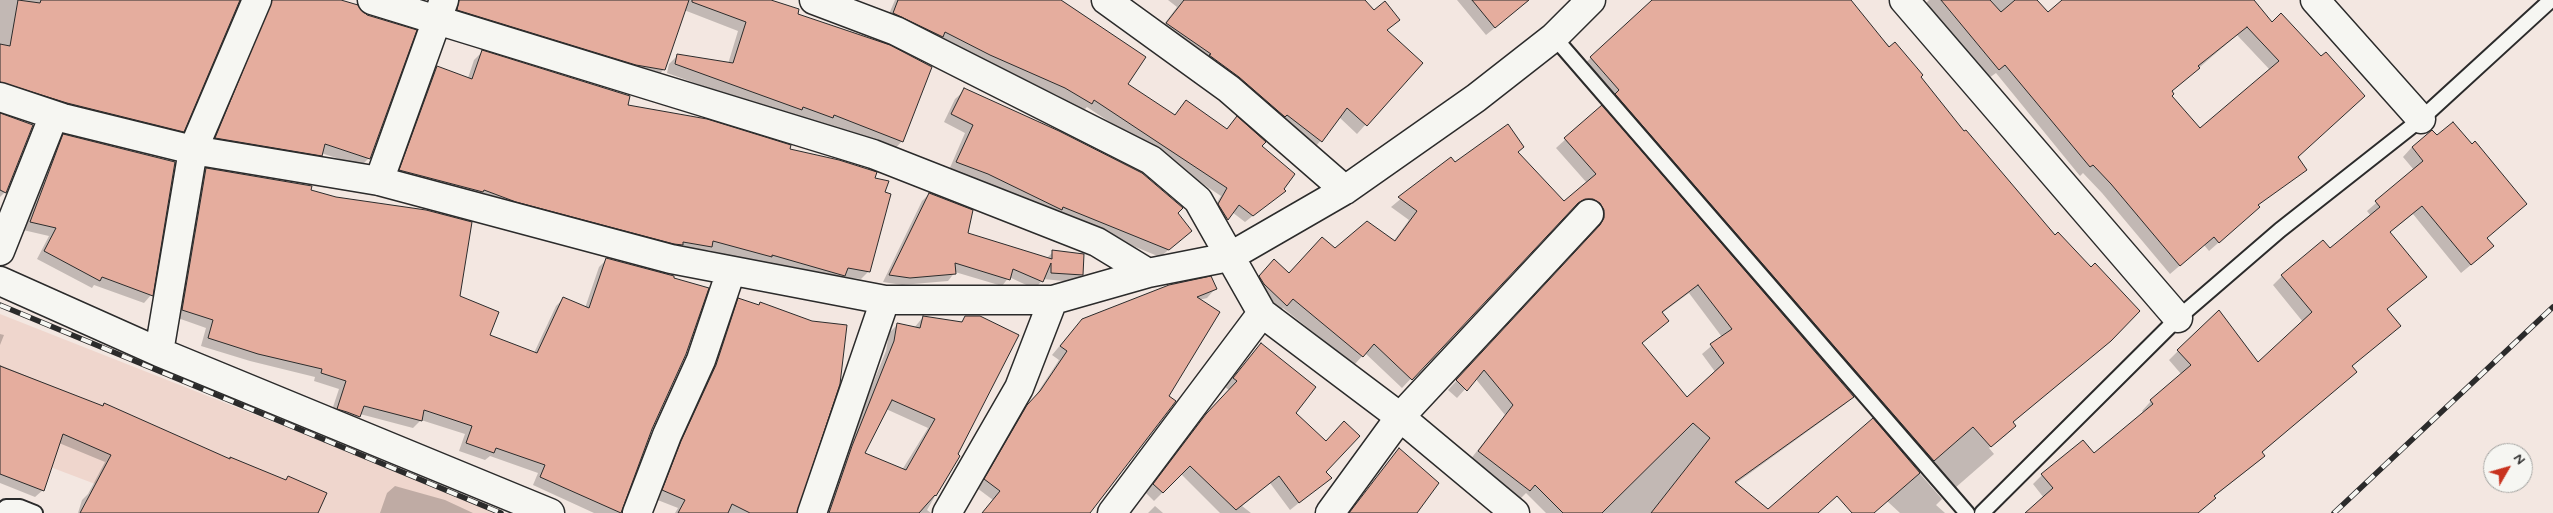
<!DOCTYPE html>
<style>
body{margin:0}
#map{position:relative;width:2553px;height:513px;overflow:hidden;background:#f3e7e1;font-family:Mynerve,sans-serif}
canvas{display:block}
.north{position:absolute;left:2483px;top:443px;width:50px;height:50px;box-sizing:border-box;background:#f6f6f2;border:1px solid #a5a5a2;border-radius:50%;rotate:52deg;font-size:14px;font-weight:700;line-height:20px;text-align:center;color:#2b2b2b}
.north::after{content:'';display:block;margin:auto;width:18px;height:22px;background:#c8321e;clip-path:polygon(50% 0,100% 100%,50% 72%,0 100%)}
</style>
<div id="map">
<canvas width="2553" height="513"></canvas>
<div class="north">N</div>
</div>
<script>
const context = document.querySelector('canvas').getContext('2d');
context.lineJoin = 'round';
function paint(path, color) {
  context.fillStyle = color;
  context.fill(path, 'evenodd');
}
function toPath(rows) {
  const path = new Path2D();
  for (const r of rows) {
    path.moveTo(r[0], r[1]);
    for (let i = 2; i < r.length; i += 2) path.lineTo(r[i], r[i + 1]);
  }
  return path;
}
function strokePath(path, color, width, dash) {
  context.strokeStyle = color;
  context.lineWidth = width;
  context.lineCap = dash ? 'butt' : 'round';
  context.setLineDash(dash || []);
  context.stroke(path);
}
const built = toPath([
 [0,314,504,513,172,513,0,448]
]);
const shadow = toPath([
 [0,0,240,0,183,131,174,139,0,91],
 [268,0,285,0,369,158,361,166,321,153,312,163,208,146],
 [449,0,755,0,902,141,894,150,826,124,823,126,795,115,792,118,667,73,669,64,678,55,728,64,738,31,684,10,664,69,656,78,449,18],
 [895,0,1058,0,1126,84,1174,116,1186,102,1226,130,1237,118,1260,146,1284,191,1245,222,1232,212,1220,227,1211,212,1221,196,1087,107,1083,111,1057,95,886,21],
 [1168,0,1364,0,1373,12,1398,20,1386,31,1421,63,1357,134,1339,117,1313,150,1158,32,1177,7],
 [1457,0,1529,0,1486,35],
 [1655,0,1845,0,1919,77,2100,349,2012,423,2006,435,1989,448,1994,454,1947,495,1582,66],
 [1929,0,2036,0,2047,14,2064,0,2252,0,2272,24,2281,15,2297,157,2305,169,2257,206,2249,216,2209,251,2204,245,2170,274,2102,193,2083,173,2080,176,1996,73,1989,78,1926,3],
 [2237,35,2270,70,2200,129,2171,96,2171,92],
 [482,52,626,106,789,150,874,179,883,192,869,271,861,279,843,277,836,284,765,263,763,265,708,250,703,254,392,178,429,76,437,68,468,78,474,60],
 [964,91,1176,213,1191,231,1160,257,949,170,965,133,944,122,955,99],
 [1601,107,1853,396,1844,405,1735,484,1768,510,1818,513,1546,513,1526,493,1520,499,1470,460,1505,415,1475,378,1457,398,1448,390,1592,235,1596,228,1596,219,1584,207,1575,207,1569,211,1402,388,1365,353,1354,365,1283,308,1277,313,1251,286,1265,270,1289,275,1335,250,1393,242,1409,220,1391,207,1450,158,1455,164,1517,153,1564,203,1587,183,1556,148],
 [1689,293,1722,337,1702,354,1716,373,1687,399,1641,344,1662,313],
 [0,115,5,192,0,197],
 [64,136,151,295,144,303,94,285,92,288,37,259,49,236,23,230,56,144],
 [2412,147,2492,246,2483,255,2461,273,2413,214,2389,233,2416,286,2386,310,2399,326,2351,367,2346,381,2261,453,2264,456,2254,465,2213,497,2198,513,2027,513,2044,498,2033,484,2042,475,2094,455,2144,413,2142,411,2151,401,2182,375,2169,360,2178,351,2258,363,2303,322,2273,285,2282,276,2329,250,2371,216,2367,211,2414,170,2403,157],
 [206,169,309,191,458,297,489,336,534,353,556,306,564,298,585,308,599,267,607,259,651,429,620,513,594,513,533,485,538,473,490,456,485,460,459,451,465,434,421,420,413,428,360,414,351,424,330,416,339,389,314,381,315,377,250,361,201,346,206,328,175,317,198,177],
 [929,194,966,234,1046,259,1053,252,1081,275,1074,282,1043,279,1035,289,1009,277,1002,286,955,272,948,281,902,285,883,282,922,201],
 [1215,289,1207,298,1199,300,1089,513,982,513,993,500,977,488,1019,415,1032,401,1059,360,1052,355,1074,329],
 [739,299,796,513,675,513,678,508,655,499,730,308],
 [923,317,960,323,966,317,956,455,958,456,927,510,931,513,824,513,844,455,886,351,889,333,897,325,914,328],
 [886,409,928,428,902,470,864,454],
 [0,334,4,335,0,345],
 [1261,345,1325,472,1330,478,1290,510,1270,483,1242,506,1251,513,1220,513,1181,474,1154,501,1146,493,1197,424,1229,390,1225,387],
 [0,365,102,407,104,405,317,513,78,513,82,500,88,494,105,462,59,443,43,490,35,497,0,483],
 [1873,420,1942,499,1936,505,1945,513,1900,513,1835,453],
 [395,486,445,500,473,513,380,513,387,493],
 [1155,506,1163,513,1148,513]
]);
const building = toPath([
 [18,0,40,3,41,0,240,0,184,132,67,103,0,82,0,44,10,46,18,0],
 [272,0,341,0,358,5,367,15,417,30,370,159,325,144,322,156,215,138,272,0],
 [459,0,689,0,665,70,636,65,457,10,459,0],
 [692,0,771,0,799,9,798,14,890,45,932,67,903,142,834,115,833,118,803,107,802,110,675,64,677,54,733,63,746,22,692,2,692,0],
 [898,0,1061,0,1146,57,1128,84,1175,115,1186,100,1227,129,1237,116,1266,142,1262,146,1295,174,1284,189,1286,191,1253,216,1239,205,1228,220,1218,204,1227,188,1094,100,1092,104,1065,88,990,55,945,32,943,37,893,13,898,0],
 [1184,0,1365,0,1374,10,1385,1,1400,20,1387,30,1423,63,1367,126,1347,108,1322,142,1287,115,1285,117,1239,77,1209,55,1211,54,1166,23,1184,0],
 [1472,0,1529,0,1495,28,1472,0],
 [1652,0,1851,0,1889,47,1895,42,1923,75,1921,77,1964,131,1966,130,2055,235,2058,232,2091,267,2095,263,2140,311,2111,341,2013,422,2016,426,1991,447,1973,427,1934,461,1615,94,1619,90,1590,57,1652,0],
 [1941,0,1990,0,2001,12,2015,0,2037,0,2048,12,2062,0,2254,0,2272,22,2281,13,2321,56,2326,52,2365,96,2298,157,2307,170,2258,205,2260,207,2219,243,2214,237,2180,266,2111,184,2093,165,2090,167,2005,65,1999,70,1941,0],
 [2247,27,2279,61,2200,128,2172,96,2174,94,2172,91,2200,68,2198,66,2247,27],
 [482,50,630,96,628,105,707,119,791,145,790,149,839,160,877,172,875,178,889,181,885,192,891,194,870,272,848,268,845,276,772,255,772,257,713,241,712,247,683,242,683,245,674,244,516,202,484,190,483,192,399,170,437,66,472,79,482,50],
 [964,88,1059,131,1142,173,1183,208,1178,213,1192,231,1169,250,1063,207,1062,210,988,174,956,162,973,125,951,114,964,88],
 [1602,105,1854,397,1735,482,1768,509,1873,418,1920,473,1874,513,1852,513,1837,496,1818,513,1651,513,1710,438,1693,423,1602,513,1563,513,1535,485,1530,491,1478,451,1513,405,1484,370,1467,391,1456,380,1600,225,1604,218,1604,210,1600,203,1593,199,1585,199,1578,203,1412,380,1374,344,1363,357,1293,299,1287,306,1264,284,1259,276,1274,259,1289,273,1322,237,1335,248,1367,221,1395,241,1417,211,1398,197,1451,157,1455,162,1508,124,1524,147,1518,152,1564,201,1596,174,1564,138,1602,105],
 [1698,285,1732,329,1710,344,1724,363,1687,397,1642,343,1669,321,1662,312,1698,285],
 [0,113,33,125,6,193,0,190,0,113],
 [2453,122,2472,144,2475,141,2527,204,2487,238,2494,246,2471,265,2422,206,2390,232,2427,277,2387,309,2401,326,2352,366,2357,372,2262,452,2265,456,2214,496,2216,498,2198,513,2025,513,2053,488,2041,474,2083,440,2094,453,2153,404,2150,400,2191,365,2177,350,2219,310,2258,362,2312,312,2281,275,2323,240,2330,248,2380,207,2375,201,2423,161,2412,147,2432,130,2437,135,2453,122],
 [63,134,175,162,153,296,102,277,100,281,44,251,56,228,30,222,63,134],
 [206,168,312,186,311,190,336,197,426,210,472,222,460,296,499,312,490,335,537,353,563,297,589,308,606,258,674,276,674,278,709,288,686,354,652,429,621,513,540,477,545,465,496,448,494,453,466,443,472,426,424,410,422,421,364,406,360,417,347,412,337,409,346,381,321,373,322,369,258,354,208,338,213,320,182,310,206,168],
 [929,193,973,210,968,233,1052,259,1052,250,1084,254,1083,275,1051,273,1051,263,1043,282,1013,269,1010,280,955,263,956,274,910,278,889,275,929,193],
 [1211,276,1217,289,1197,297,1220,312,1169,396,1176,401,1090,513,982,513,1000,491,984,479,1027,405,1040,391,1067,351,1060,346,1082,319,1169,285,1211,276],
 [738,298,759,305,760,302,812,321,847,325,840,384,797,513,750,513,732,504,728,513,678,513,685,500,662,490,681,441,716,365,738,298],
 [923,316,962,322,965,316,980,316,1019,335,958,454,960,456,936,496,935,495,919,513,829,513,852,446,894,341,897,323,920,328,923,316],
 [892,400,935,419,906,470,865,453,892,400],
 [1261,343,1316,387,1296,413,1326,441,1344,421,1360,436,1326,472,1332,478,1299,503,1279,476,1236,510,1190,466,1163,493,1153,484,1206,414,1237,381,1233,378,1261,343],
 [0,366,103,406,104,403,230,459,230,457,286,480,288,476,327,493,318,513,80,513,111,455,63,434,44,491,0,474,0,366],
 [1399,448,1439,483,1417,513,1349,513,1399,448]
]);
const service = toPath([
 [1554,37,1967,513],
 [1,513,6,507,20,507,35,513],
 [1982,513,2178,318,2280,230,2421,119,2551,0]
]);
const minor = toPath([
 [372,0,873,154,1097,242,1148,273],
 [814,0,896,31,1151,160,1198,200,1262,313,1400,417,1515,513],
 [1106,0,1229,89,1345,190],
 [1904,0,2178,318],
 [2315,0,2421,119],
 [0,97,63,118,193,150,379,181,671,259,885,300,1053,300,1148,273,1229,257,1345,190,1476,98,1554,37,1591,0],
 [379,181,444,0],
 [0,251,54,115],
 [0,281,159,352,550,513],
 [159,352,193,150,257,0],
 [637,513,667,435,701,360,731,271],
 [812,513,885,300],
 [947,513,1019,388,1053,300],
 [1112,513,1262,313],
 [1330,513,1400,417,1589,214]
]);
const rail = toPath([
 [0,305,501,513],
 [2334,513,2553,307]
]);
paint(built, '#efd6cd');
paint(shadow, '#0003');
paint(building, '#e5ad9e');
strokePath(building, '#2b2b2b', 1);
strokePath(service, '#2b2b2b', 18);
strokePath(minor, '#2b2b2b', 31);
strokePath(service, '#f6f6f2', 14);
strokePath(minor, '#f6f6f2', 28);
strokePath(rail, '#2b2b2b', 5.5);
strokePath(rail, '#f6f6f2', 4, [11]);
</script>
